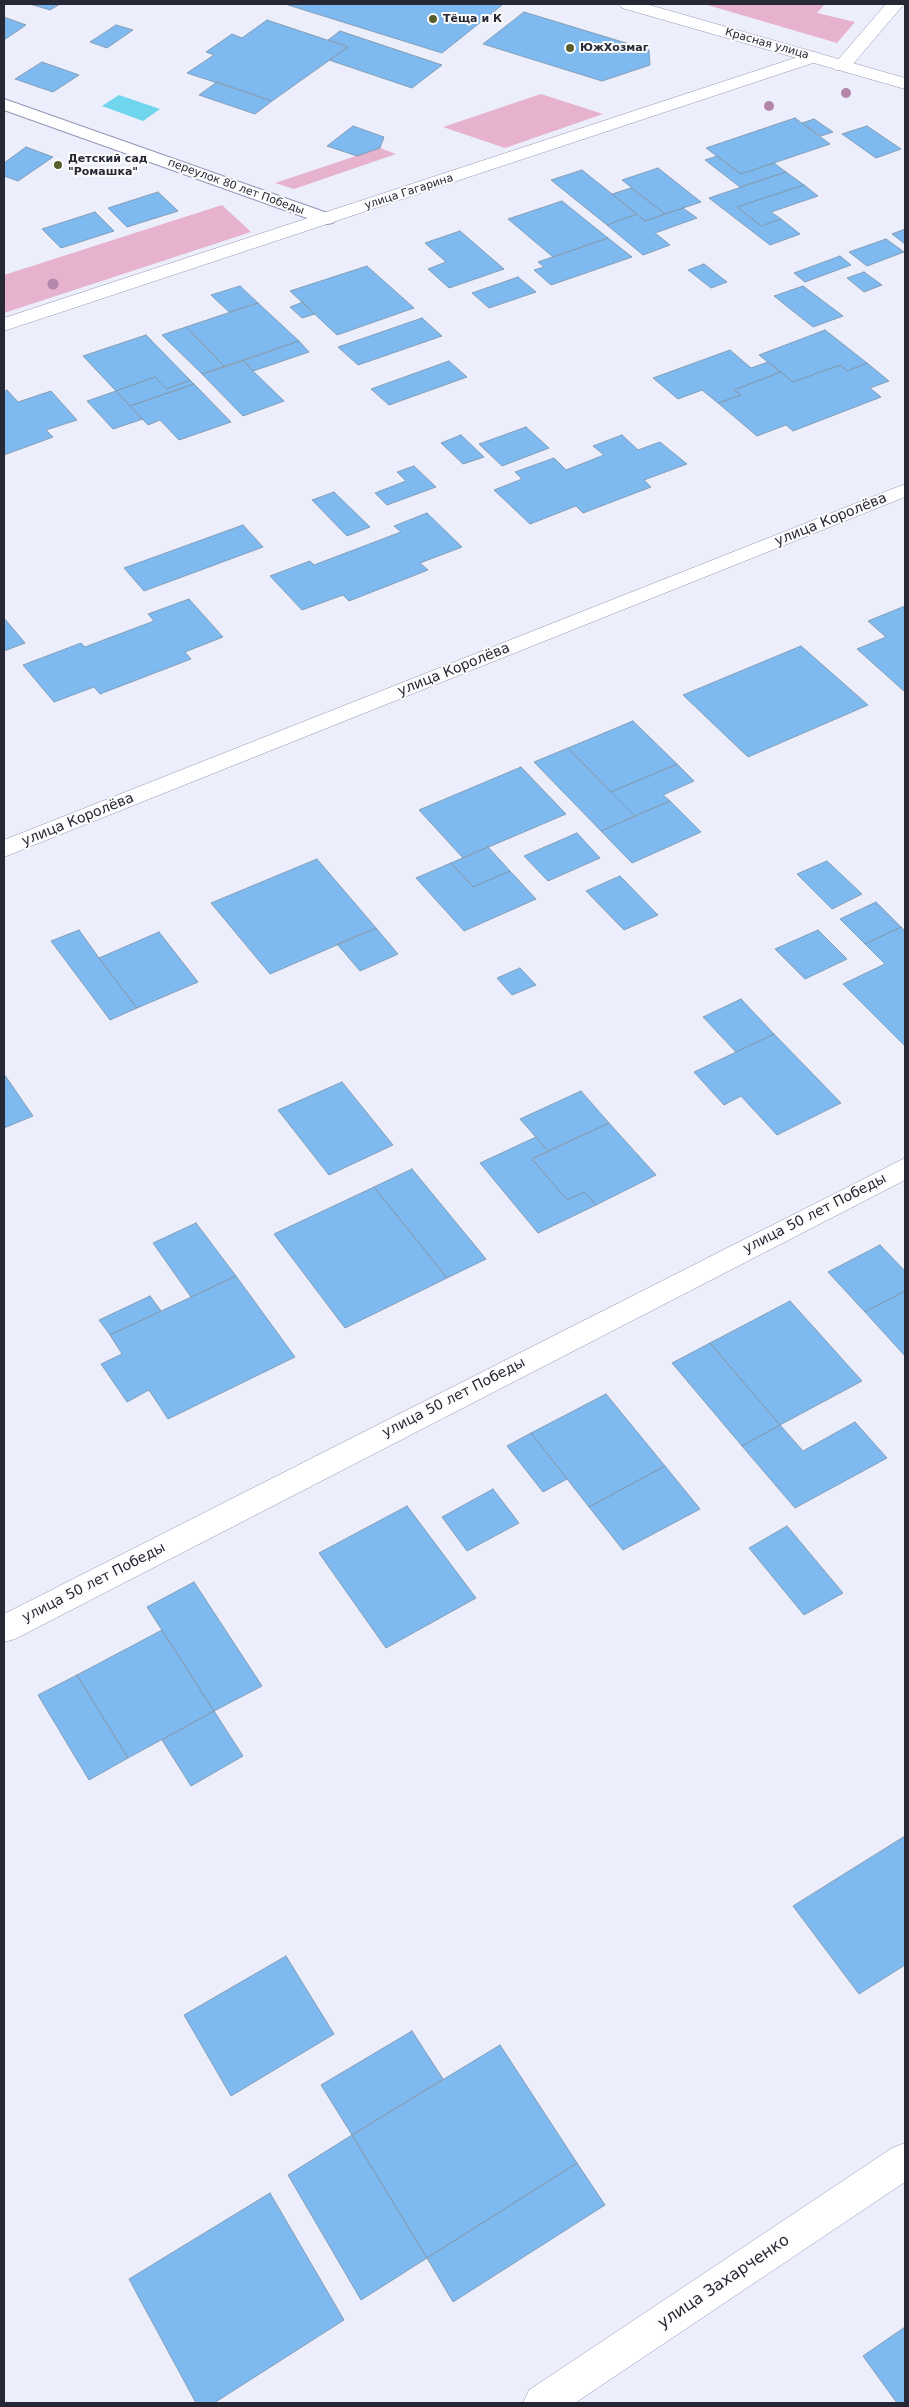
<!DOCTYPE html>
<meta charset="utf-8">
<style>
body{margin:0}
#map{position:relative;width:909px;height:2407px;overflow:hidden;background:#eceefc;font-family:"DejaVu Sans",sans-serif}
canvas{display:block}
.frame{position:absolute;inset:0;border:5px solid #272835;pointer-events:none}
</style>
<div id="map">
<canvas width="909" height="2407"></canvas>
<div class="frame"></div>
</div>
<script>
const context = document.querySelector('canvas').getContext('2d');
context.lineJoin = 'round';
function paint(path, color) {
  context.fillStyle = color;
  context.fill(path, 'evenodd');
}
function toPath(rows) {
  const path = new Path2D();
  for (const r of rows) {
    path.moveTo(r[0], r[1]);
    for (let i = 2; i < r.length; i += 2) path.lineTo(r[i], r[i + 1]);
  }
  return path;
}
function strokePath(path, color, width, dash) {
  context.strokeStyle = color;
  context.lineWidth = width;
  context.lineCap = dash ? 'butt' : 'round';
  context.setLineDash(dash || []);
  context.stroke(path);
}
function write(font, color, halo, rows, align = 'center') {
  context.font = font + ' "DejaVu Sans",sans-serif';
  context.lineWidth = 4;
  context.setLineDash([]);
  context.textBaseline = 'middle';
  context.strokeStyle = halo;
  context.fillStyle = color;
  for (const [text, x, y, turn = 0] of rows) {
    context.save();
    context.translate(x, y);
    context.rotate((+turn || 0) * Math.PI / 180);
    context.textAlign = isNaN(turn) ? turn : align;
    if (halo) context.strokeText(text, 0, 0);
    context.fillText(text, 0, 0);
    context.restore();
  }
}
const green = toPath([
 [704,4,825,4,817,13,855,22,837,43],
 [541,94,603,114,505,148,443,127],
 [380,148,396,154,294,189,275,183],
 [222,205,251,232,4,313,4,275]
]);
const water = toPath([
 [119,95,160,109,143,121,102,106]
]);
const building = toPath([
 [30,4,60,4,50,10,30,4],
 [285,4,496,4,502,5,442,53,285,4],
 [524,12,649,50,650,65,602,81,483,44,524,12],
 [4,17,26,25,4,40,4,17],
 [267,20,348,47,272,101,187,73,214,55,206,52,232,34,242,38,267,20],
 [116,25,133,30,107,48,90,42,116,25],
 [340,31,442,65,412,88,329,60,348,47,328,40,340,31],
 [42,62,79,75,53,92,15,79,42,62],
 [217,82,272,101,255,114,199,95,217,82],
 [795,118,830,144,741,174,706,148,795,118],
 [814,119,833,132,821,136,802,123,814,119],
 [353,126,384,137,380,148,357,156,327,146,353,126],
 [867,126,901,149,876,158,842,134,867,126],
 [26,147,53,157,18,181,4,176,4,163,26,147],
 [717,156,741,174,774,163,786,172,740,187,705,160,717,156],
 [658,168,701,202,665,214,622,180,658,168],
 [582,170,637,214,607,225,551,180,582,170],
 [786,172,804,185,737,207,761,226,781,219,800,234,770,245,709,198,786,172],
 [804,185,818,196,771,212,781,219,761,226,737,207,804,185],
 [631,188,665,214,645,221,612,194,631,188],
 [158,192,178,211,127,227,108,208,158,192],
 [562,201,608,238,553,257,508,219,562,201],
 [683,208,697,218,655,233,670,245,643,255,607,225,637,214,645,221,683,208],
 [95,212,114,231,61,248,42,229,95,212],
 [905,229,905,244,892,234,905,229],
 [460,231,504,269,449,288,428,269,446,262,425,243,460,231],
 [608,238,632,257,551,285,534,270,544,267,538,262,608,238],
 [886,239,904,252,867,266,849,252,886,239],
 [840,256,851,265,805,282,794,273,840,256],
 [704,264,727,282,711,288,688,270,704,264],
 [367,266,414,308,337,335,290,291,367,266],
 [864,272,882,285,864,292,847,278,864,272],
 [518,277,536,292,489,308,472,293,518,277],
 [240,286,258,303,229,312,211,295,240,286],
 [803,286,843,316,813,327,774,296,803,286],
 [303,302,315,314,302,318,290,307,303,302],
 [258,303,299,341,225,367,186,327,258,303],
 [422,318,442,336,358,365,338,347,422,318],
 [186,327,225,367,202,374,162,335,186,327],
 [825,330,867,363,847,371,840,365,793,382,759,355,825,330],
 [146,335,190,380,167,389,155,377,116,391,83,356,146,335],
 [299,341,309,352,253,371,243,360,299,341],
 [730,350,751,368,768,362,781,372,734,390,741,395,718,403,702,390,678,399,653,378,730,350],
 [243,360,253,371,284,401,243,416,202,374,243,360],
 [449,361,467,377,389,405,371,389,449,361],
 [867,363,889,381,870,388,881,397,793,431,786,425,757,436,718,403,741,395,734,390,781,372,793,382,840,365,847,371,867,363],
 [155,377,167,389,190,380,194,384,130,406,116,391,155,377],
 [194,384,231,422,179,440,160,420,148,425,130,406,194,384],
 [7,390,18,402,51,391,77,420,46,430,53,437,4,455,4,392,7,390],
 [116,391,130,406,143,419,113,429,87,401,116,391],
 [526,427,549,448,502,466,479,444,526,427],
 [461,435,484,457,463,464,441,443,461,435],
 [622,435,638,450,660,442,687,464,644,480,651,487,583,513,576,506,530,524,494,490,522,479,515,472,554,458,566,470,604,455,593,446,622,435],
 [414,466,436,487,387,505,375,493,406,481,397,472,414,466],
 [334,492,370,527,347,536,312,500,334,492],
 [427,513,462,547,420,563,428,570,349,601,343,595,302,610,270,576,310,561,314,565,401,532,394,526,427,513],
 [243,525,263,547,144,591,124,568,243,525],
 [189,599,223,637,185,652,191,659,100,694,94,687,54,702,23,665,81,643,85,647,154,621,148,614,189,599],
 [905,606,905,692,857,649,886,637,868,621,905,606],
 [4,618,25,643,4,651,4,618],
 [801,646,868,705,748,757,683,695,801,646],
 [633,721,677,764,611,792,568,748,633,721],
 [568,748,611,792,635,816,601,831,534,762,568,748],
 [677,764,694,781,663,795,670,801,635,816,611,792,677,764],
 [521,767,566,814,463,858,419,810,521,767],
 [670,801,701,832,632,863,601,831,670,801],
 [577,833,600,858,548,881,524,856,577,833],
 [488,847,510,871,473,887,451,863,488,847],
 [317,859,376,928,270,974,211,903,317,859],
 [827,861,862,894,832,909,797,874,827,861],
 [451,863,473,887,510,871,536,899,464,931,416,878,451,863],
 [620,876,658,915,624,930,586,891,620,876],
 [876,902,901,927,865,944,840,919,876,902],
 [901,927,905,931,905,1046,843,984,885,964,865,944,901,927],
 [376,928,398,954,360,971,337,944,376,928],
 [79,930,99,958,137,1008,110,1020,51,941,79,930],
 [818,930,847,959,805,979,775,949,818,930],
 [159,932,198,982,137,1008,99,958,159,932],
 [520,968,536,985,512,995,497,978,520,968],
 [741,999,774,1034,736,1052,703,1017,741,999],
 [774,1034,841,1103,777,1135,741,1096,724,1105,694,1072,774,1034],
 [4,1074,33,1116,4,1128,4,1074],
 [342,1082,393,1145,329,1175,278,1110,342,1082],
 [581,1091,609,1123,548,1151,520,1119,581,1091],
 [609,1123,656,1175,596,1205,584,1192,567,1200,532,1159,609,1123],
 [536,1137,548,1151,532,1159,567,1200,584,1192,596,1205,538,1233,480,1163,536,1137],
 [412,1169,486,1259,447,1278,374,1187,412,1169],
 [374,1187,447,1278,345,1328,274,1234,374,1187],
 [196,1223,236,1276,191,1297,153,1243,196,1223],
 [880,1245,905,1271,905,1291,865,1312,828,1272,880,1245],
 [236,1276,295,1357,168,1419,149,1390,127,1402,101,1364,122,1354,110,1335,236,1276],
 [905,1291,905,1356,865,1312,905,1291],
 [150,1296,161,1311,110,1335,99,1320,150,1296],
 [790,1301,862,1381,780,1425,710,1343,790,1301],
 [710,1343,780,1425,742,1446,672,1363,710,1343],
 [606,1394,665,1466,589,1507,531,1433,606,1394],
 [855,1422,887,1458,795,1508,742,1446,780,1425,803,1451,855,1422],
 [531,1433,567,1479,543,1492,507,1446,531,1433],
 [665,1466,700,1509,623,1550,589,1507,665,1466],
 [493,1489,519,1523,467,1551,442,1517,493,1489],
 [407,1506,476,1598,386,1648,319,1553,407,1506],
 [787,1526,843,1593,804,1615,749,1548,787,1526],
 [194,1582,262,1686,214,1711,147,1607,194,1582],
 [162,1630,214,1711,128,1758,77,1675,162,1630],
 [77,1675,128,1758,89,1780,38,1695,77,1675],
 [214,1711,243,1756,191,1786,162,1740,214,1711],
 [905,1836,905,1965,859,1994,793,1906,905,1836],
 [286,1956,334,2034,231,2096,184,2015,286,1956],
 [412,2031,443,2079,352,2135,321,2085,412,2031],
 [500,2045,577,2163,427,2258,352,2135,500,2045],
 [352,2135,427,2258,361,2300,288,2175,352,2135],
 [577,2163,605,2205,453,2302,427,2258,577,2163],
 [270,2193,344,2320,214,2403,196,2403,129,2279,270,2193],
 [905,2327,905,2403,897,2403,863,2356,905,2327]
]);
const lane = toPath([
 [4,99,333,215,336,219,333,223,327,224,321,223,4,110,4,99]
]);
const street = toPath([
 [886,4,904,4,848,70,836,70,833,66,836,62,886,4],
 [813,52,819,53,822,57,819,61,4,331,4,318,813,52],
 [905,484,905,497,4,857,4,840,905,484],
 [905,1158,905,1180,15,1639,4,1642,4,1614,905,1158],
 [905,2143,905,2182,575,2403,523,2403,529,2390,892,2148,905,2143]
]);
const secondary = toPath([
 [619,4,646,4,905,78,905,89,622,8,619,4]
]);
const trees = [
 [846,93,5],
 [769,106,5],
 [53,284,5.5]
];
const markers = [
 [433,19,5,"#565e2c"],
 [570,48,5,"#565e2c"],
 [58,165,5,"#565e2c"]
];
const farPoinames = [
 ["Тёща и К",443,19],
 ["ЮжХозмаг",580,48],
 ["Детский сад",68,159],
 ["\"Ромашка\"",68,172]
];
const farStreetnames = [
 ["Красная улица",767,44,16],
 ["переулок 80 лет Победы",236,187,20],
 ["улица Гагарина",409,192,-18]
];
const streetNames = [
 ["улица Королёва",831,520,-22],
 ["улица Королёва",454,670,-22],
 ["улица Королёва",78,820,-22],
 ["улица 50 лет Победы",815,1214,-27],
 ["улица 50 лет Победы",454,1398,-27],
 ["улица 50 лет Победы",94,1583,-27]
];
const nearStreetnames = [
 ["улица Захарченко",724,2282,-34]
];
paint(green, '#e7b2ce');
paint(water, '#6fd6ee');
paint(building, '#7eb9f0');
strokePath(building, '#849eb7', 1);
strokePath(lane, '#9295b6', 2);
strokePath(street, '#9295b6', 1);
strokePath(secondary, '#9295b6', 1);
paint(lane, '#fff');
paint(street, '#fff');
paint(secondary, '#fff');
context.fillStyle = '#b486a9';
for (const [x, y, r] of trees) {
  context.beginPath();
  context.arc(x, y, r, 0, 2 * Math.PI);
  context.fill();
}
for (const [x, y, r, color] of markers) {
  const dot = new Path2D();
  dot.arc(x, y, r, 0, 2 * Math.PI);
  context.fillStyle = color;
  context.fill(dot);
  strokePath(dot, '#fcfcfc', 2);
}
write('bold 11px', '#272835', '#fcfcfc', farPoinames, 'left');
write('11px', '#272835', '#fcfcfc', farStreetnames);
write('14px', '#272835', '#fcfcfc', streetNames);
write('16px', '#272835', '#fcfcfc', nearStreetnames);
</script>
